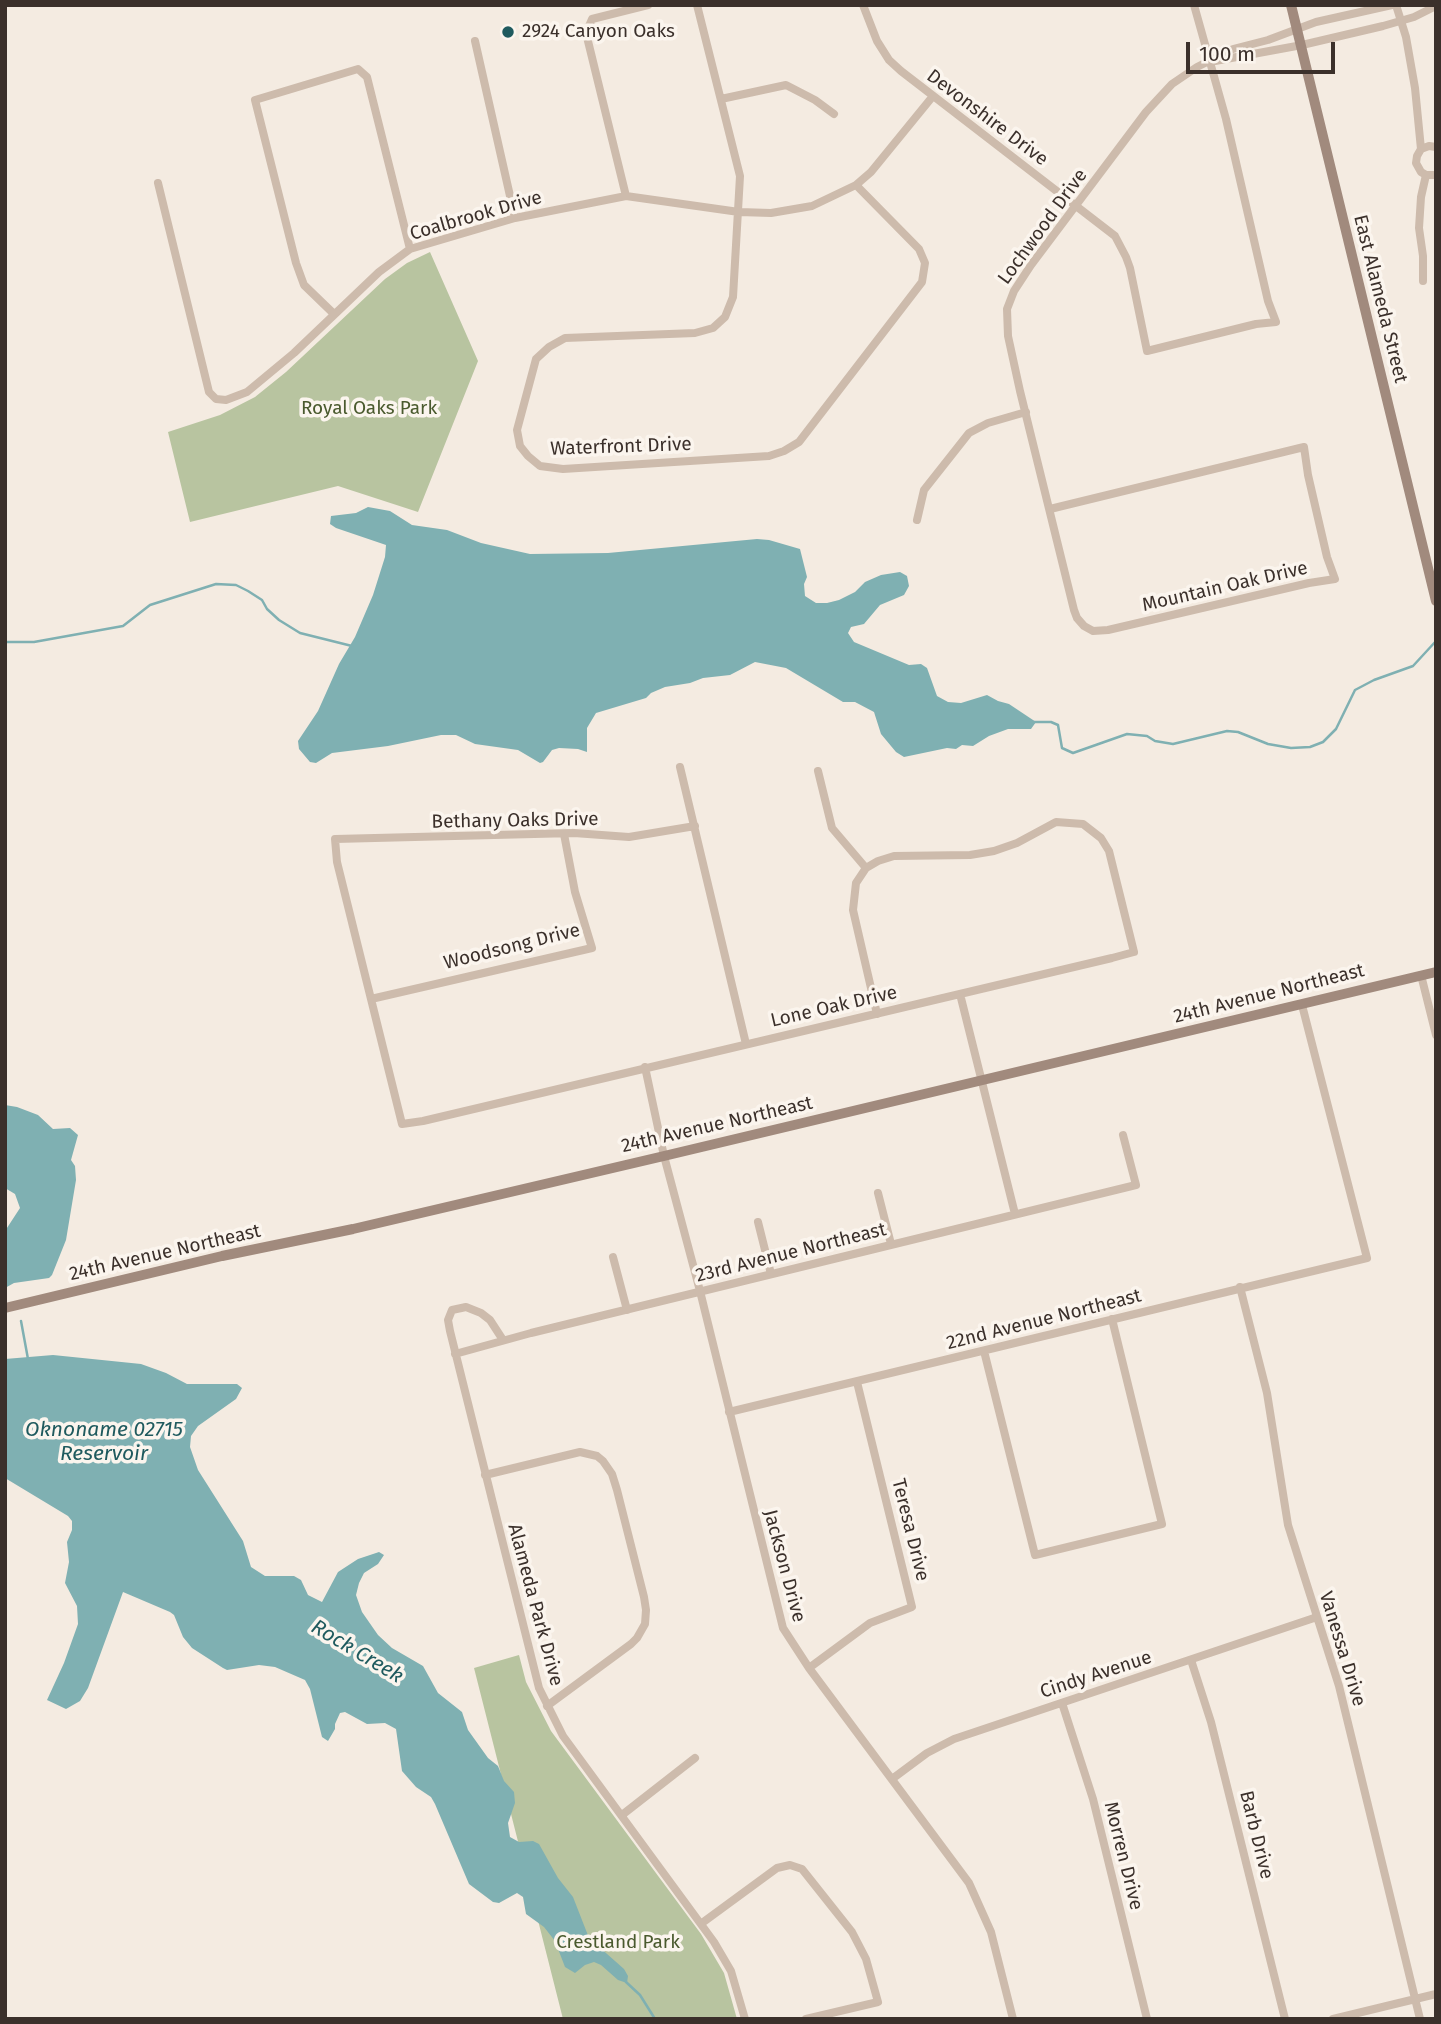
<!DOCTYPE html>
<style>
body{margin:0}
#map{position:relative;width:1441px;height:2024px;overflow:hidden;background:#f4ebe1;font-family:"Fira Sans",sans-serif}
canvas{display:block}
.frame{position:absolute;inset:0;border:7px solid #3b302b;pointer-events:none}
.scale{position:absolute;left:1186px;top:42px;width:149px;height:32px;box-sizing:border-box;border:4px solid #3b302b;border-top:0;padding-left:9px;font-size:21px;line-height:24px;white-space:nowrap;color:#3b302b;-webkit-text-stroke:5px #fbf5ee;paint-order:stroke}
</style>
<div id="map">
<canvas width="1441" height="2024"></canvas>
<div class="frame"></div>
<div class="scale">100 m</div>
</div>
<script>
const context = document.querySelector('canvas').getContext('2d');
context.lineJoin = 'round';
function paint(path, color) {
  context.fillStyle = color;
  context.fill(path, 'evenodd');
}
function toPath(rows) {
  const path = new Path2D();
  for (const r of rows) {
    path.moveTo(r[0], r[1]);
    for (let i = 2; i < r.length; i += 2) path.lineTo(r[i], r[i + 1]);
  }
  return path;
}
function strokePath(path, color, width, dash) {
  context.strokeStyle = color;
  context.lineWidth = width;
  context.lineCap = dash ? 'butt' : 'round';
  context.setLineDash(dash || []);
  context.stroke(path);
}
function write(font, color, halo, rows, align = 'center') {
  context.font = font + ' "Fira Sans",sans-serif';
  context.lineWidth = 7;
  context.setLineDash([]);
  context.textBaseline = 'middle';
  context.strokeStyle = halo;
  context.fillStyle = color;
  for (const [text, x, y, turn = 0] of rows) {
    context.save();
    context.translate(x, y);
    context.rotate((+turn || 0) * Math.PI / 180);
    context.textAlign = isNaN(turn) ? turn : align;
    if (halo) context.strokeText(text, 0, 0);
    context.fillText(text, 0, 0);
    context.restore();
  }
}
const green = toPath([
 [430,252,478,361,418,512,338,486,190,522,168,432,220,415,255,397,286,372,385,279,407,263],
 [519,1655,526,1682,551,1731,701,1934,724,1973,737,2019,563,2019,474,1668]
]);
const water = toPath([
 [368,507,390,511,412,525,447,530,481,543,530,554,608,553,757,539,769,540,800,549,807,577,804,584,805,596,816,603,827,603,839,600,855,592,865,582,881,575,900,572,907,576,909,586,904,595,880,605,864,624,851,627,848,633,854,642,909,665,921,664,927,668,937,696,948,702,961,703,987,695,998,701,1009,704,1036,722,1031,729,1008,729,989,736,973,746,962,745,956,749,947,748,904,757,896,752,881,734,874,712,855,702,843,702,786,668,755,662,730,675,703,678,690,683,665,687,651,693,646,698,596,713,587,728,587,752,578,749,559,748,552,750,543,762,540,763,518,750,475,744,456,735,441,735,388,746,332,753,316,763,310,762,299,749,298,741,318,711,339,664,355,637,373,595,385,557,386,545,336,528,330,524,331,516,356,513],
 [5,1105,17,1107,38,1115,53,1129,70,1128,78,1135,71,1160,75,1166,76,1180,66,1240,52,1275,49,1278,14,1283,5,1288,5,1231,20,1208,15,1194,5,1188],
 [53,1355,141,1364,166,1373,187,1384,237,1384,242,1388,236,1399,198,1426,191,1436,190,1447,198,1470,243,1541,251,1567,265,1576,294,1576,301,1580,308,1595,322,1602,338,1572,358,1559,379,1552,384,1555,378,1564,364,1573,359,1583,356,1595,362,1612,378,1635,392,1648,423,1666,438,1693,462,1712,468,1730,488,1758,498,1766,504,1781,514,1792,515,1803,508,1823,510,1837,519,1842,533,1841,539,1844,558,1878,573,1897,589,1938,624,1969,628,1976,627,1983,618,1980,601,1965,594,1962,585,1965,575,1973,565,1967,555,1941,544,1927,526,1914,523,1897,517,1893,499,1903,493,1902,469,1884,435,1804,431,1797,416,1787,402,1771,396,1729,385,1723,367,1724,345,1712,340,1713,335,1724,335,1729,328,1741,322,1737,310,1689,305,1680,275,1667,259,1665,227,1670,223,1668,192,1648,183,1637,174,1615,170,1612,123,1592,88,1688,80,1701,66,1709,47,1700,64,1663,78,1624,77,1606,65,1583,69,1562,67,1542,72,1530,72,1521,68,1516,5,1478,5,1359]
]);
const stream = toPath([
 [5,642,34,642,123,626,150,605,216,584,236,585,248,591,262,600,267,609,279,620,300,633,352,646],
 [1032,722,1051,722,1058,725,1062,748,1073,753,1127,734,1147,736,1155,741,1173,744,1227,731,1238,732,1268,744,1291,748,1310,747,1323,742,1336,729,1355,690,1374,680,1413,666,1436,641],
 [21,1321,28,1359],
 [626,1982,640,1995,655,2019]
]);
const street = toPath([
 [697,5,740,176,733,297,725,317,713,328,695,333,565,338,549,347,536,359,517,430,520,446,528,456,540,466,563,469,769,456,784,451,799,442,922,282,925,263,919,249,856,185],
 [863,5,877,41,889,60,901,71,1115,236,1126,257,1130,268,1147,351,1256,324,1276,322,1268,301,1226,119,1194,5],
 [1396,5,1406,37,1415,88,1421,149,1417,156,1416,163,1421,172,1426,175,1436,175],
 [475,41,515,218],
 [1215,61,1302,45,1383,26,1414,17,1436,6],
 [721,99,786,85,815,100,834,114],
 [1421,149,1429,146,1436,147],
 [158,183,209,392,216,399,226,400,247,392,294,353,379,272,410,249,515,218,626,196,739,212,771,213,812,206,856,185,871,172,933,96],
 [626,196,586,33,592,19,648,5],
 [1423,281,1423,256,1419,228,1421,197,1426,175],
 [334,314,304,285,296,263,255,100,358,69,367,77,410,249],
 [1050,509,1304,447,1308,475,1327,557,1335,579,1309,583,1108,630,1093,631,1084,626,1077,618,1074,610,1020,391,1008,336,1007,309,1014,291,1031,265,1146,112,1172,84,1197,67,1233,49,1268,40,1316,22,1392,5],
 [917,520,924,490,969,433,988,423,1026,412],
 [680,767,746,1044],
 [818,771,832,828,866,868],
 [695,826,629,837,574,833,335,839,337,862,402,1124,423,1121,1112,958,1134,952,1109,851,1101,838,1083,824,1056,822,1017,843,994,851,970,855,894,856,878,861,866,868,856,883,853,910,877,1014],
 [1421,975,1436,1035],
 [960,994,1015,1214],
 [371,999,592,948,575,892,564,834],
 [645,1067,664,1156,700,1291,783,1628,809,1668,969,1883,991,1932,1013,2019],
 [878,1193,891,1244],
 [758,1222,771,1274],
 [613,1257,627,1310],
 [1240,1287,1267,1393,1288,1525,1339,1686,1420,2019],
 [503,1340,490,1320,481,1313,466,1307,452,1310,448,1320,450,1331,539,1688,563,1736,714,1942,731,1971,745,2019],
 [984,1351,1035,1555,1162,1524,1112,1319],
 [455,1354,531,1333,1136,1185,1123,1135],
 [729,1412,1367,1258,1302,1005],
 [485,1475,580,1452,597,1456,603,1461,612,1474,617,1490,644,1597,646,1610,645,1624,637,1638,631,1644,547,1706],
 [1191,1660,1211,1722,1285,2019],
 [809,1668,870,1623,912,1607,857,1382],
 [1062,1703,1093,1799,1147,2019],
 [892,1779,927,1753,954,1739,1317,1617],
 [622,1815,695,1758],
 [702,1923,777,1868,790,1865,802,1869,852,1932,866,1959,878,2002,806,2019],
 [1333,2019,1436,1994]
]);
const secondary = toPath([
 [1291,5,1436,601],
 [5,1308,222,1256,353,1229,664,1156,1436,972]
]);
const markers = [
 [508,32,7,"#1f5a5e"]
];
const poiNames = [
 ["2924 Canyon Oaks",522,32]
];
const streetNames = [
 ["Devonshire Drive",987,118,37],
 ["Coalbrook Drive",476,216,-16],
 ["Lochwood Drive",1043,227,-54],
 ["East Alameda Street",1380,299,76],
 ["Waterfront Drive",621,447,-2],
 ["Mountain Oak Drive",1225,587,-13],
 ["Bethany Oaks Drive",515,821,-1],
 ["Woodsong Drive",512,947,-14],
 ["24th Avenue Northeast",1269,994,-14],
 ["Lone Oak Drive",834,1007,-13],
 ["24th Avenue Northeast",717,1125,-13],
 ["24th Avenue Northeast",165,1253,-13],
 ["23rd Avenue Northeast",791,1253,-14],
 ["22nd Avenue Northeast",1044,1320,-14],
 ["Teresa Drive",910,1530,76],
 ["Jackson Drive",784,1566,75],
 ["Alameda Park Drive",535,1605,75],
 ["Vanessa Drive",1342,1649,73],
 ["Cindy Avenue",1096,1675,-18],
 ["Barb Drive",1256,1835,76],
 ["Morren Drive",1123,1856,76]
];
const parkNames = [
 ["Royal Oaks Park",369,409],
 ["Crestland Park",618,1943]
];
const waterNames = [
 ["Oknoname 02715",104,1430],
 ["Reservoir",104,1454],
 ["Rock Creek",357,1652,31]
];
paint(green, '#b8c4a0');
paint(water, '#7fb0b2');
strokePath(stream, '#7fb0b2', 2.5);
strokePath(street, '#cdbbac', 8);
strokePath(secondary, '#a18a7d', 10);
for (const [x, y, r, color] of markers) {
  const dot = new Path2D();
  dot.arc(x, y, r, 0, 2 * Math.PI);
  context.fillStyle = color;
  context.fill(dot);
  strokePath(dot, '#fbf5ee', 2.5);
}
write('19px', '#3b302b', '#fbf5ee', poiNames, 'left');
write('19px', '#3b302b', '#fbf5ee', streetNames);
write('19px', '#4a5a2e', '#fbf5ee', parkNames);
write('italic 21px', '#1f5a5e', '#fbf5ee', waterNames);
</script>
